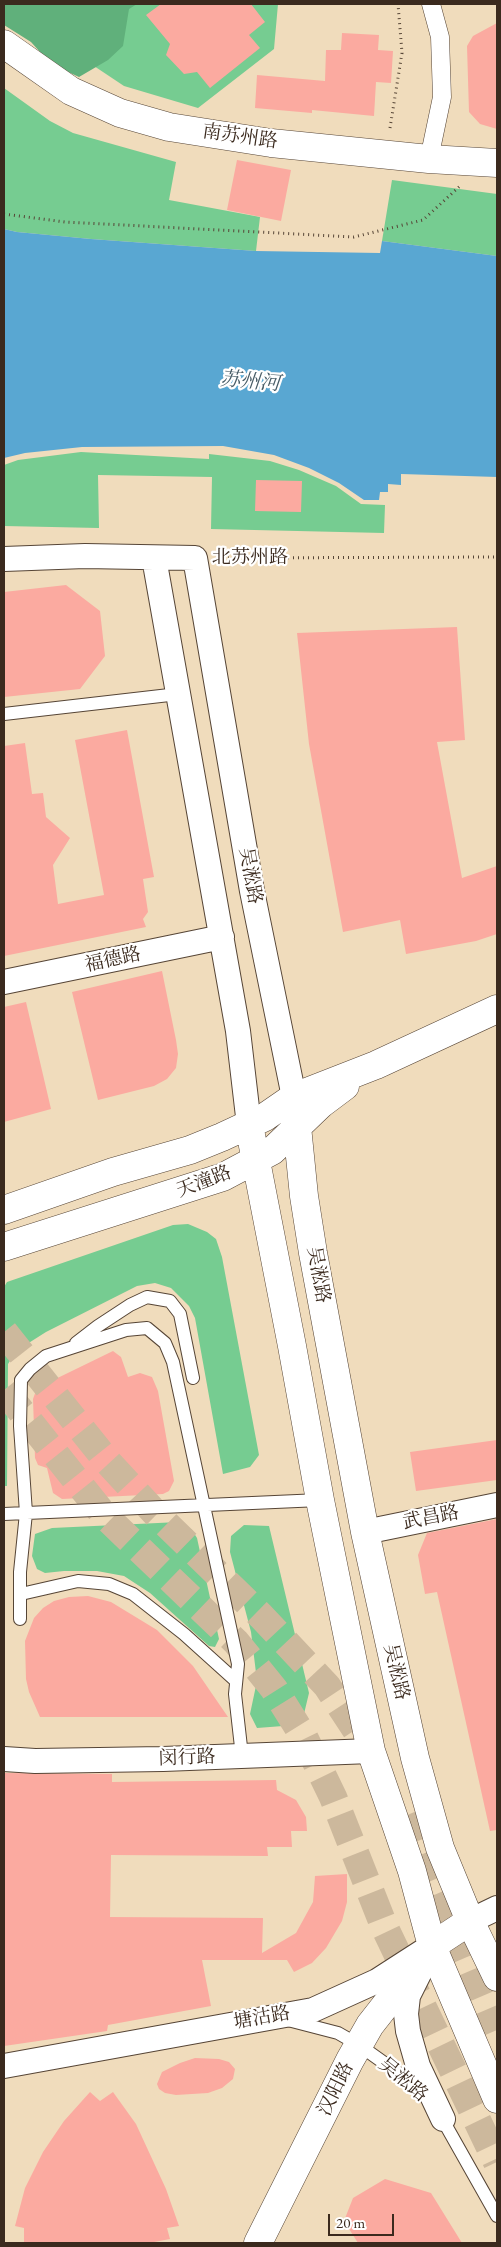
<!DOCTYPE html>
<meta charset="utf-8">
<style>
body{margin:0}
#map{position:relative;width:501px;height:2247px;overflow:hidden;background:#f0dcbc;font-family:"EB Garamond",serif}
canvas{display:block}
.frame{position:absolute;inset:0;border:5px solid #3b2a1e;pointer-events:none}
.scale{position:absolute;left:328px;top:2214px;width:66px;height:22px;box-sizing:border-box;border:2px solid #3b2a1e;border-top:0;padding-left:6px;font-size:15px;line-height:18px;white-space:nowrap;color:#3b2a1e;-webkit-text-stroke:4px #fff;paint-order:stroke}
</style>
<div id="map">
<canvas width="501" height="2247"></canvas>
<div class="frame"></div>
<div class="scale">20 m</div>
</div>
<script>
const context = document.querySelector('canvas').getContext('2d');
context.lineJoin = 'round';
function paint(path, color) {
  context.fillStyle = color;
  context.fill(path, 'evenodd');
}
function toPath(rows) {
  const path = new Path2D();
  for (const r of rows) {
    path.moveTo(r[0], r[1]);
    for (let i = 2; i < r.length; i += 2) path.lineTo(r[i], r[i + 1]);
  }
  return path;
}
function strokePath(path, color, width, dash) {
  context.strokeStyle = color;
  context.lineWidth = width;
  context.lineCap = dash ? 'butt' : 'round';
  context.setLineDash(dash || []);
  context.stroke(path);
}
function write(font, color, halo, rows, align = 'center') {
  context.font = font + ' "EB Garamond","Noto Serif SC",serif';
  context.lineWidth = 4.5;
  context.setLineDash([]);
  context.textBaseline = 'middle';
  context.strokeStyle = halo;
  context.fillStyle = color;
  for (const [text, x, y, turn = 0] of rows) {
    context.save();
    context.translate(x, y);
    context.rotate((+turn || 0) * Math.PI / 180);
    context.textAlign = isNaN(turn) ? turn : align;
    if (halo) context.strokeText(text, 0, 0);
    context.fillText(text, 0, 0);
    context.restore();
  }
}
const green = toPath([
 [4,4,278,4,274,49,198,108,124,86,4,6],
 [4,88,50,121,73,133,176,162,169,200,260,217,256,251,91,239,17,232,4,229],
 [392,180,497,194,497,256,382,241],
 [81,452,209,459,209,454,270,461,299,470,336,486,361,504,385,505,384,533,211,529,212,477,98,475,99,528,4,526,4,465,18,460],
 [188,1224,207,1232,216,1239,222,1257,259,1455,250,1467,223,1474,195,1318,189,1306,171,1288,155,1283,137,1286,46,1332,16,1351,8,1364,7,1486,4,1486,4,1287,7,1282,173,1225],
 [179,1522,192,1530,197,1538,219,1639,215,1647,209,1646,150,1593,124,1576,97,1571,64,1571,45,1573,37,1569,32,1556,35,1534,52,1528],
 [244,1525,269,1526,309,1693,303,1718,283,1726,257,1728,250,1714,257,1681,251,1632,230,1552,231,1536]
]);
const forest = toPath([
 [4,4,137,4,129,9,123,46,108,60,79,77,51,64,31,42,4,25]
]);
const water = toPath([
 [4,229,17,232,91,239,256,251,380,253,382,241,497,256,497,477,401,474,401,485,388,484,388,492,380,492,379,500,364,500,339,483,309,468,274,455,223,446,82,447,25,453,4,458]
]);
const building = toPath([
 [161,4,251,4,265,22,249,35,260,48,210,88,197,72,184,74,166,55,170,44,146,15],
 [497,23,497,129,480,124,469,112,467,46,473,36],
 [342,33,379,35,378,50,393,51,391,83,376,82,374,116,312,110,312,113,255,108,257,75,325,81,326,50,341,50],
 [237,160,291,170,281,221,227,210],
 [256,480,302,481,301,512,255,511],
 [66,585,100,611,105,656,80,689,4,697,4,592],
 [457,627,465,740,437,742,462,878,497,866,497,934,476,941,406,954,400,920,343,932,309,744,297,633],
 [127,730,154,877,143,879,148,912,143,919,146,927,4,956,4,746,25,743,32,794,43,793,46,817,70,838,53,865,58,904,104,895,75,740],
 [162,971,176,1040,178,1054,176,1068,167,1079,154,1086,98,1100,72,992],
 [26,1002,51,1109,4,1122,4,1007],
 [113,1351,121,1357,128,1377,140,1373,152,1377,158,1391,174,1481,169,1491,163,1494,62,1499,53,1493,47,1468,38,1465,35,1458,33,1399,37,1388],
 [497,1440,497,1480,416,1491,410,1452],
 [497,1519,497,1830,490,1831,437,1592,425,1594,418,1555,427,1533],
 [88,1596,111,1602,157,1630,193,1666,228,1717,40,1717,29,1692,26,1679,25,1641,34,1618,43,1608,54,1601,69,1597],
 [4,1773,112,1774,112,1782,276,1780,277,1790,296,1800,306,1817,307,1831,291,1831,292,1847,267,1847,268,1856,111,1855,110,1917,263,1918,262,1953,296,1933,313,1902,315,1876,347,1874,347,1902,342,1921,326,1948,312,1963,294,1972,287,1960,202,1960,211,2006,108,2025,107,2031,4,2046],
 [195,2058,219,2059,229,2062,235,2069,233,2079,222,2088,208,2093,176,2095,165,2093,159,2089,157,2084,162,2072,180,2063],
 [90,2092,100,2101,113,2092,136,2124,166,2189,179,2226,167,2228,170,2239,149,2243,24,2243,24,2228,15,2226,25,2188,43,2152,64,2121],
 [385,2179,431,2193,462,2243,358,2243,344,2221,353,2198]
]);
const primaryTunnel = toPath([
 [4,1332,107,1461,156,1514,261,1616,327,1686,372,1754],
 [4,1390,104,1515,236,1642,274,1689,304,1737,333,1797,384,1926,497,2162],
 [405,1816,497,2030]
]);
const path = toPath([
 [390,128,402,53,398,4],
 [4,214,65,222,354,237,423,220,460,186],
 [218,558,497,557]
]);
const service = toPath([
 [4,714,178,694],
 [76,1343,98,1326,130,1305,147,1297,170,1301,180,1314,193,1378],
 [4,1514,320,1500],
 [21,1594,78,1581,109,1584,133,1594,184,1634,235,1680],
 [20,1619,20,1572,26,1513,20,1426,21,1380,30,1369,46,1356,126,1330,147,1328,165,1343,173,1362,238,1664,235,1694,242,1756],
 [284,2019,338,2033,359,2045,415,2085,426,2097],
 [440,2115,497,2216]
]);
const pedestrian = toPath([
 [429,159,442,97,440,37,431,4]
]);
const minor = toPath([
 [154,558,238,1031,249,1125],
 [4,559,85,556,195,558,252,891,294,1097],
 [4,982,222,937],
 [365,1532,497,1505],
 [4,1759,35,1761,163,1759,371,1751],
 [470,1921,497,1908],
 [421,1970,408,1996,406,2014,408,2031,418,2066,443,2119],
 [4,2066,313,2010,377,1981,422,1952]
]);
const tertiary = toPath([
 [4,44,71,91,120,113,169,127,271,143,429,159,497,163],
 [258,2243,350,2060,370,2025,432,1946,470,1921]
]);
const secondary = toPath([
 [294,1097,304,1196,313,1253,365,1532,415,1758,440,1848,470,1921,497,1977],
 [249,1125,292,1346,320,1500,371,1751,412,1871,432,1946,497,2099],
 [4,1210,113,1172,190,1150,222,1137,265,1117,294,1097,376,1065,497,1009],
 [4,1247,223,1177,272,1151,321,1104,345,1086]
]);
const streetNames = [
 ["南苏州路",240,137,8],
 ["北苏州路",250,558],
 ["吴淞路",250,876,80],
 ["福德路",113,960,-12],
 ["天潼路",204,1182,-21],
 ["吴淞路",318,1275,80],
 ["武昌路",431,1518,-11],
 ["吴淞路",396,1672,77],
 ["闵行路",187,1758,-2],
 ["塘沽路",262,2018,-10],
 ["吴淞路",403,2080,40],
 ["汉阳路",336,2089,-64]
];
const waterNames = [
 ["苏州河",250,382,5]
];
paint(green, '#76cc91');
paint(forest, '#60b07b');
paint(water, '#59a7d2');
paint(building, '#fbaaa0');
strokePath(primaryTunnel, '#ccb89c', 28, [28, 14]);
strokePath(service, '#564536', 14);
strokePath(pedestrian, '#564536', 19);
strokePath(minor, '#564536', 26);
strokePath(tertiary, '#564536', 29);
strokePath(secondary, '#564536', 29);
strokePath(path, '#564536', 3, [1, 4]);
strokePath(service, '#fff', 12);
strokePath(pedestrian, '#fff', 18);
strokePath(minor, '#fff', 24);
strokePath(tertiary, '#fff', 28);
strokePath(secondary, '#fff', 28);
write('19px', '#3b2a1e', '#fff', streetNames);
write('italic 20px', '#475c66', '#fff', waterNames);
</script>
